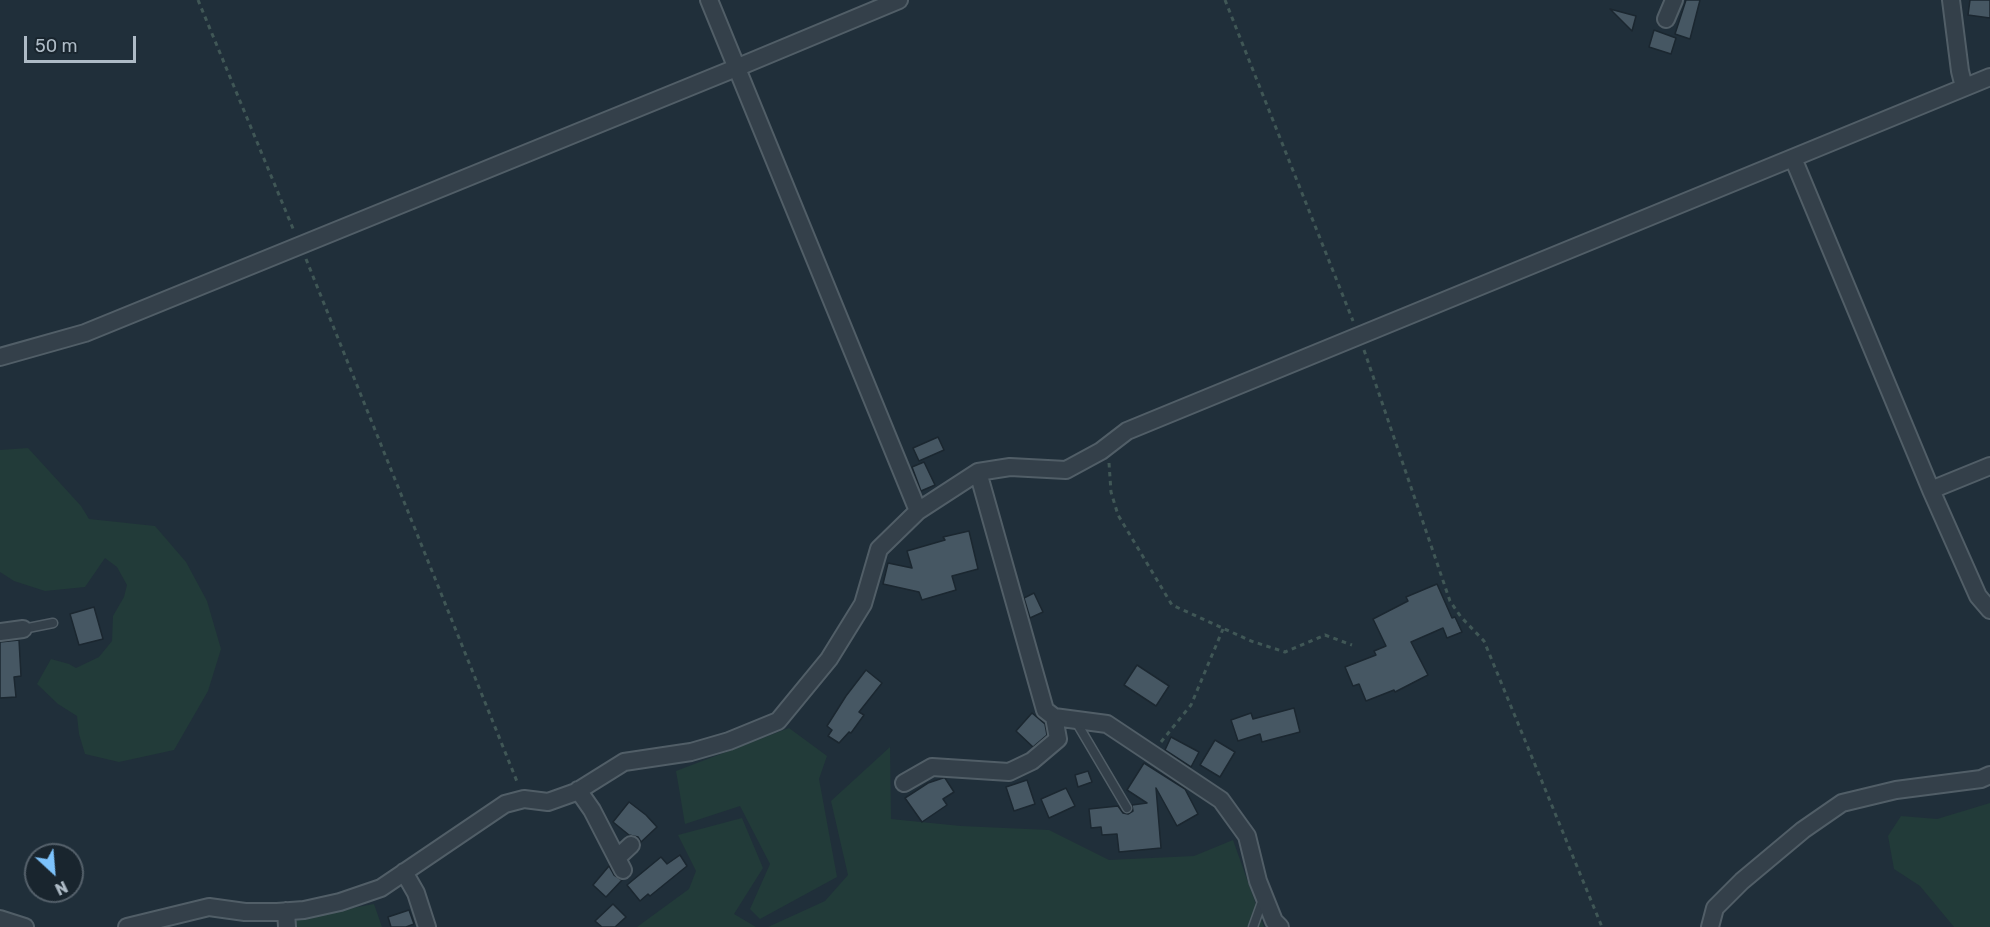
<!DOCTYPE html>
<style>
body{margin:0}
#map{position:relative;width:1990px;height:927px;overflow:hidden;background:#202f3a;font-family:Rubik,sans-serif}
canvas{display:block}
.north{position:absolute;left:24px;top:843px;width:60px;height:60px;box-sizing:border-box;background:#19252e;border:2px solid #55616b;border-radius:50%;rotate:154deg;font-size:16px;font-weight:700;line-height:24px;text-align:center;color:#aebbc6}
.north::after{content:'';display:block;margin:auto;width:21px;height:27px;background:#7dc3fc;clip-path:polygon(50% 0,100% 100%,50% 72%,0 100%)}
.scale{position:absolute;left:24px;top:36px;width:112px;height:27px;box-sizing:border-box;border:3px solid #aebbc6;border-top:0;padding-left:8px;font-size:18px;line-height:21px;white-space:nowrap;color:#aebbc6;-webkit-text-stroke:4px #19252e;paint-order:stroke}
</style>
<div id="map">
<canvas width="1990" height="927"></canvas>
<div class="north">N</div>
<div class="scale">50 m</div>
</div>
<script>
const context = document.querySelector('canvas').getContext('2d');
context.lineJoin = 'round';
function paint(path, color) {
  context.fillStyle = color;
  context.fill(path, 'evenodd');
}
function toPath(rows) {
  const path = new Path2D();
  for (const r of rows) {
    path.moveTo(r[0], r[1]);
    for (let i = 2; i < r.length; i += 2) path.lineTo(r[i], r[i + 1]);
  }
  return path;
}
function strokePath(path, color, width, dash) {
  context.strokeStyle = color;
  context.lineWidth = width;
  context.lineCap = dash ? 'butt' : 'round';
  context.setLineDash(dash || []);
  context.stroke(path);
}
const green = toPath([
 [28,448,81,506,89,519,155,526,186,562,207,601,221,649,208,691,174,750,119,762,85,754,79,734,77,716,58,704,37,684,51,659,69,664,76,668,99,657,112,641,113,616,124,597,127,585,117,567,105,558,85,587,45,591,14,581,0,572,0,450],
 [789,728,827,756,819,779,837,877,760,919,750,909,770,864,740,806,685,824,676,771],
 [890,747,891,819,961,826,1049,830,1109,860,1194,856,1233,840,1264,927,768,927,825,901,848,875,831,801],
 [1990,803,1990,927,1954,927,1920,886,1894,869,1888,836,1901,816,1937,819],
 [742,818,763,868,734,914,756,927,637,927,689,889,696,871,678,835],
 [374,904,382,927,297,927,294,919]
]);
const building = toPath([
 [1686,0,1700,0,1690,39,1675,34,1686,0],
 [1970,0,1990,0,1990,18,1968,15,1970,0],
 [1610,9,1636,16,1632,31,1610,9],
 [1654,30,1676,38,1671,54,1649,47,1654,30],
 [938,437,944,450,919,461,913,448,938,437],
 [924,462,935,485,921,491,912,467,924,462],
 [969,531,978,569,952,576,956,590,922,600,919,592,883,584,888,563,912,568,907,551,945,540,943,537,969,531],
 [1437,584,1452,618,1455,617,1462,632,1447,638,1443,628,1411,642,1428,675,1395,692,1394,690,1366,701,1359,684,1353,686,1345,667,1376,655,1374,651,1386,646,1373,619,1408,601,1406,597,1437,584],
 [1034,593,1043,612,1030,618,1024,598,1034,593],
 [94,607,103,639,79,645,70,614,94,607],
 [19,640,21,676,14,677,16,697,0,698,0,642,19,640],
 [1137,665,1169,686,1156,706,1124,685,1137,665],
 [866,670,882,683,859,712,864,715,851,733,849,732,839,743,828,736,832,730,827,726,846,696,866,670],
 [1294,708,1300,732,1262,742,1260,734,1238,741,1231,720,1251,713,1253,719,1294,708],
 [1032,713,1045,724,1047,735,1033,747,1016,731,1032,713],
 [1171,737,1199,752,1191,767,1165,750,1171,737],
 [1215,740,1235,752,1220,777,1200,765,1215,740],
 [1144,763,1185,789,1198,814,1177,826,1156,788,1161,848,1119,852,1117,834,1102,835,1101,827,1091,828,1089,809,1118,806,1123,813,1128,814,1133,811,1132,805,1147,803,1127,790,1144,763],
 [1088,771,1092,782,1078,787,1075,775,1088,771],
 [943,778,945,778,954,792,943,799,947,805,922,822,905,798,928,783,943,778],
 [1027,780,1035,804,1014,811,1006,787,1027,780],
 [1066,788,1075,806,1049,818,1041,799,1066,788],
 [629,802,646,815,657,827,641,842,638,837,629,835,613,822,629,802],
 [680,855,687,866,650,896,648,894,640,901,627,885,661,857,667,864,680,855],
 [609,866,614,875,622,880,606,897,593,885,609,866],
 [613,904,626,917,615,927,602,927,595,921,613,904],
 [409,910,414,924,406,927,391,927,388,917,409,910]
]);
const path = toPath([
 [198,0,294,231],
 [1225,0,1353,321],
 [306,259,518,784],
 [1364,350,1450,601,1461,617,1484,641,1602,927],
 [1109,463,1111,492,1118,515,1172,605,1251,641,1285,652,1325,635,1352,645],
 [1161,742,1191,705,1223,629]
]);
const service = toPath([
 [23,629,53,623],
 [1075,720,1127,808],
 [1253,927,1263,899]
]);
const minor = toPath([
 [709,0,918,511],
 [1951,0,1960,71,1964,87],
 [1666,19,1674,0],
 [1793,158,1931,490,1978,596,1990,610],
 [0,357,85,333,736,68,899,0],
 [978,472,1045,710,1054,717,1107,724,1221,800,1247,836,1258,881,1274,921,1280,927],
 [1931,490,1990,466],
 [0,632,23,629],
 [904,783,932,767,1009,772,1032,761,1058,739,1054,717],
 [578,790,592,810,623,870],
 [617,858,631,845],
 [404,872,416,893,427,927],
 [286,911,287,927],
 [0,919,25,927],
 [127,927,209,907,245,912,277,912,304,910,340,902,381,888,505,804,524,799,548,802,576,792,624,762,691,752,729,741,778,721,829,659,863,604,879,549,918,511,978,472,1010,467,1066,470,1101,451,1127,431,1990,77],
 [1710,927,1715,908,1742,881,1803,830,1842,803,1896,790,1981,779,1990,775]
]);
paint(green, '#223b39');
paint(building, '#465763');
strokePath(building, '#1b2730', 1.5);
strokePath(service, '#515e67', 11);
strokePath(minor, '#515e67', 20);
strokePath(path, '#405756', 3, [4.5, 4.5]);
strokePath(service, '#34404a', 8);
strokePath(minor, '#34404a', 16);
</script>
